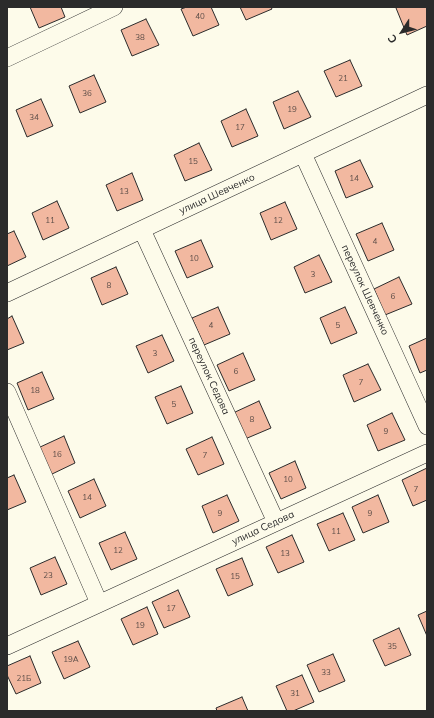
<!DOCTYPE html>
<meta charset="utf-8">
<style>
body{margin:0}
#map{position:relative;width:434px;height:718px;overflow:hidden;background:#fdfbea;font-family:Mulish,sans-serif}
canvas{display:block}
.frame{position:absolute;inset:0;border:8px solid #2b2b2b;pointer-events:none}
.north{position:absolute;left:382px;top:12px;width:40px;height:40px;-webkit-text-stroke:3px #fdfbea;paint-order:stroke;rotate:234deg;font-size:11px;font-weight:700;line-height:16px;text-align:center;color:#2b2b2b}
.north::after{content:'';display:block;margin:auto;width:14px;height:18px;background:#2b2b2b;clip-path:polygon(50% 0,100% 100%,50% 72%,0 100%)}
</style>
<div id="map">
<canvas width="434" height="718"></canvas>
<div class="frame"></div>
<div class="north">С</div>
</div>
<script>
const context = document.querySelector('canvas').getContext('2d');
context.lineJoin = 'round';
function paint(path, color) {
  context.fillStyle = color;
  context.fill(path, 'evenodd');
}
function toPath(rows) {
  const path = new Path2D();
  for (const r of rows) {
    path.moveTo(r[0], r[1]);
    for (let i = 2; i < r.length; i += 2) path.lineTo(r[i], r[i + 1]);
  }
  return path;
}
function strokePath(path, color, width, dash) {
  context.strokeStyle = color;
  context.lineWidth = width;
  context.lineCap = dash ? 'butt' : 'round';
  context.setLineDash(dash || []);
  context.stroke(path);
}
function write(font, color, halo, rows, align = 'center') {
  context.font = font + ' Mulish,sans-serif';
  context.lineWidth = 3;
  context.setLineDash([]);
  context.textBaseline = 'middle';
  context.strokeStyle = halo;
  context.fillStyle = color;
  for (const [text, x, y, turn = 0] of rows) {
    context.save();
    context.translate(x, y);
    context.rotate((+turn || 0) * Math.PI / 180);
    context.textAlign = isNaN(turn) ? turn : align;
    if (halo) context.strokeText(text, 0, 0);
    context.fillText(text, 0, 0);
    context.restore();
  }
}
const building = toPath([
 [30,7,61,7,65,17,39,28,30,7],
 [187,7,211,7,219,25,193,36,181,9,187,7],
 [240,7,271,7,272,9,246,20,240,7],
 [398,7,426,7,427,10,427,26,407,35,396,8,398,7],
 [146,19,159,45,132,56,121,30,146,19],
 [350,60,362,86,336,97,324,71,350,60],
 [94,75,106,102,80,113,69,86,94,75],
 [298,91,311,117,284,129,273,102,298,91],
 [41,99,53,126,27,137,16,110,41,99],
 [246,109,258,136,232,147,221,121,246,109],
 [199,143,212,170,185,181,174,155,199,143],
 [360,160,373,187,346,198,335,171,360,160],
 [132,173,143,200,117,211,106,185,132,173],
 [57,201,69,228,43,240,32,213,57,201],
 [285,202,297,229,271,240,260,213,285,202],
 [382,223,394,250,368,261,356,234,382,223],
 [14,231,26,257,7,266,7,234,14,231],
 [201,240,213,267,187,278,175,251,201,240],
 [319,255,332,282,305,293,294,267,319,255],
 [116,267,128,294,102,305,91,278,116,267],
 [399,277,412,304,385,315,374,289,399,277],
 [218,307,230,334,204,345,192,318,218,307],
 [345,307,357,333,331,344,320,318,345,307],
 [12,316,24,343,7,350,7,319,12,316],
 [162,335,174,361,148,373,136,346,162,335],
 [427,338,427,370,420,373,409,346,427,338],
 [243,353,255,380,229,391,217,365,243,353],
 [368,364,381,390,354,402,343,375,368,364],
 [42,372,54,399,28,410,17,383,42,372],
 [181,386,193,413,167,424,155,397,181,386],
 [259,401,271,428,245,439,233,413,259,401],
 [392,413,405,440,378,451,367,425,392,413],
 [64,436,75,463,50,475,38,448,64,436],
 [212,437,224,464,198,475,186,449,212,437],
 [295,461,306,488,281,499,269,473,295,461],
 [427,468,427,500,413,506,402,480,427,468],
 [14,475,26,502,7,510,7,478,14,475],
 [94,479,106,506,80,518,68,491,94,479],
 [227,495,239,521,213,533,202,506,227,495],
 [378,495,389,522,363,533,352,507,378,495],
 [343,513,355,540,329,551,317,524,343,513],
 [125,532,137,559,111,570,99,543,125,532],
 [292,535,304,562,278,573,266,547,292,535],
 [55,557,67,584,41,595,30,568,55,557],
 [242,558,253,585,228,596,216,569,242,558],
 [178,590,190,617,164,628,152,602,178,590],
 [147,607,158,634,133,645,121,619,147,607],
 [427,611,427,636,418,615,427,611],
 [399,628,411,655,385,666,373,640,399,628],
 [78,641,90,667,64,679,52,652,78,641],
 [333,654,345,681,319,692,307,665,333,654],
 [30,656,41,683,16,694,7,675,7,666,30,656],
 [302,675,314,702,293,711,287,711,276,686,302,675],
 [242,697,248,711,217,711,216,708,242,697]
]);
const minor = toPath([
 [7,58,114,7],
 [303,154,427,426],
 [142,230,276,522],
 [7,293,427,95],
 [7,392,99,603],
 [7,646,427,453]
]);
const numberNames = [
 ["40",200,17],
 ["38",140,38],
 ["21",343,79],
 ["36",87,94],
 ["19",292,110],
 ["34",34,118],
 ["17",240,128],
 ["15",193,162],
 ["14",354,179],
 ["13",124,192],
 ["11",50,221],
 ["12",278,221],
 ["4",375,242],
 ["10",194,259],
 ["3",313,275],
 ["8",109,286],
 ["6",393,297],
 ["4",211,326],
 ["5",338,326],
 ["3",155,354],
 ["6",236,372],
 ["7",361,383],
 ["18",35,391],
 ["5",174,405],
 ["8",252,420],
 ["9",386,432],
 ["16",57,455],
 ["7",205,456],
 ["10",288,480],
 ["7",416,490],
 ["14",87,498],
 ["9",220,514],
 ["9",370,514],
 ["11",336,532],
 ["12",118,551],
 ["13",285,554],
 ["23",48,576],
 ["15",235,577],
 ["17",171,609],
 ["19",140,626],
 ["35",392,647],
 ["19А",71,660],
 ["33",326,673],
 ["21Б",24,679],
 ["31",295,694]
];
const streetNames = [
 ["улица Шевченко",217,194,-25],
 ["переулок Шевченко",365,290,65],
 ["переулок Седова",209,376,65],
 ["улица Седова",263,528,-25]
];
paint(building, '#f2b8a0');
strokePath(building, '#2b2b2b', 1);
strokePath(minor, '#2b2b2b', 18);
strokePath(minor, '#fdfbea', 17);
write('8px', '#5d4e48', null, numberNames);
write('10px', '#2b2b2b', '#fdfbea', streetNames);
</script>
